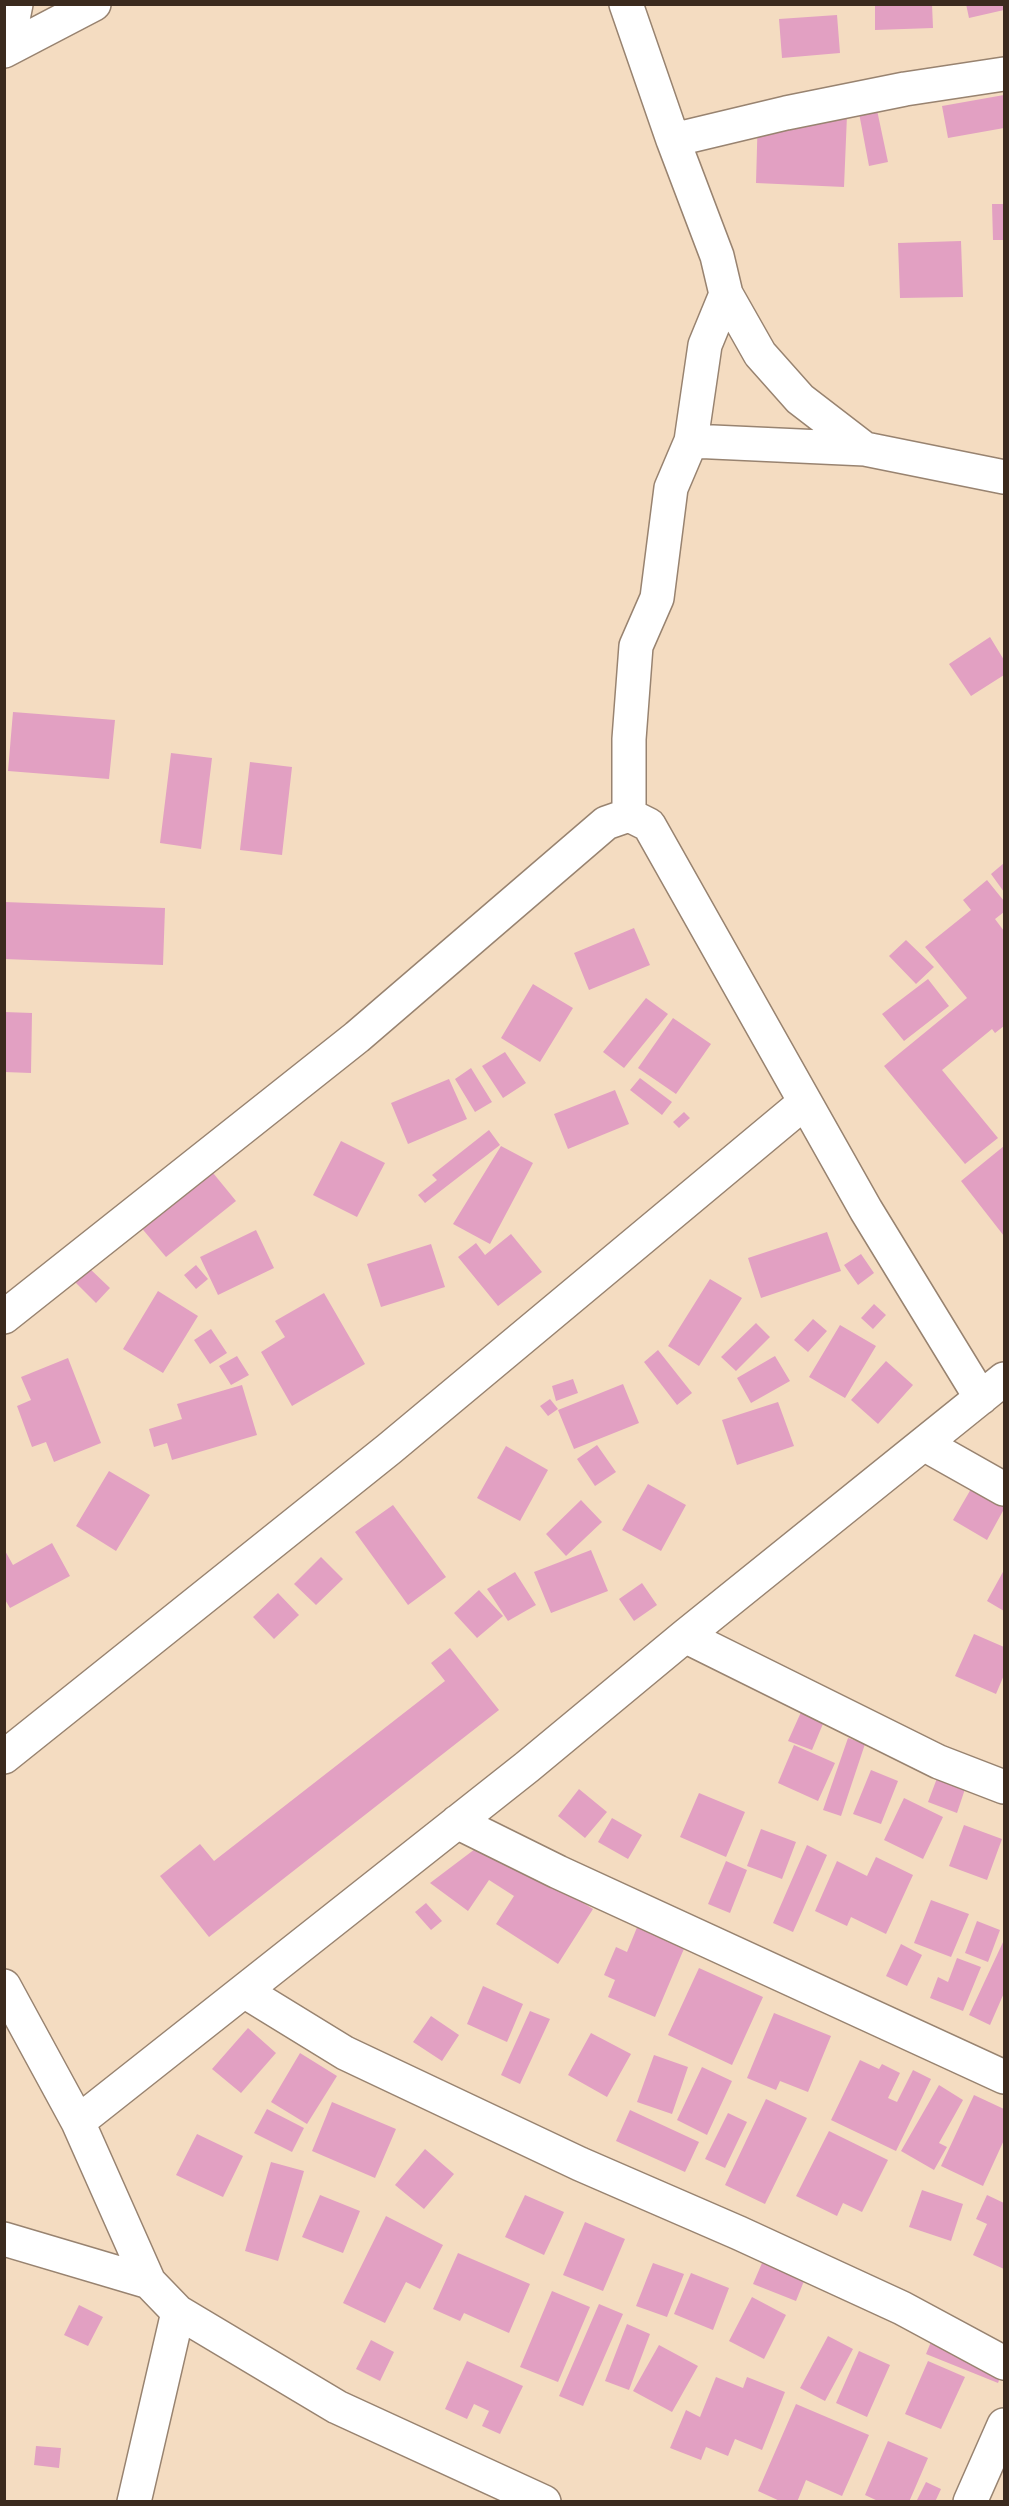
<!DOCTYPE html>
<style>
body{margin:0}
#map{position:relative;width:1009px;height:2506px;overflow:hidden;background:#f4dcc1;font-family:"Shantell Sans",sans-serif}
canvas{display:block}
.frame{position:absolute;inset:0;border:6px solid #3b2a1e;pointer-events:none}
</style>
<div id="map">
<canvas width="1009" height="2506"></canvas>
<div class="frame"></div>
</div>
<script>
const context = document.querySelector('canvas').getContext('2d');
context.lineJoin = 'round';
function paint(path, color) {
  context.fillStyle = color;
  context.fill(path, 'evenodd');
}
function toPath(rows) {
  const path = new Path2D();
  for (const r of rows) {
    path.moveTo(r[0], r[1]);
    for (let i = 2; i < r.length; i += 2) path.lineTo(r[i], r[i + 1]);
  }
  return path;
}
function strokePath(path, color, width, dash) {
  context.strokeStyle = color;
  context.lineWidth = width;
  context.lineCap = dash ? 'butt' : 'round';
  context.setLineDash(dash || []);
  context.stroke(path);
}
const building = toPath([
 [875,4,932,4,933,28,875,30],
 [966,4,1004,4,1004,10,969,18],
 [837,15,840,53,782,58,779,19],
 [1004,95,1004,128,948,138,942,106],
 [877,110,888,162,869,166,859,113],
 [758,112,847,115,844,187,756,183],
 [992,204,1004,204,1004,240,993,240],
 [961,241,963,297,900,298,898,243],
 [990,637,1004,660,1004,675,971,696,949,664],
 [13,712,115,720,109,779,8,771],
 [171,753,212,758,201,849,160,843],
 [250,762,292,767,282,855,240,850],
 [1004,863,1004,892,991,874],
 [987,880,1004,901,1004,912,995,919,1004,931,1004,1026,995,1033,992,1029,942,1070,998,1138,965,1164,884,1066,967,998,925,947,971,910,963,900],
 [4,902,165,908,163,965,4,959],
 [634,928,650,965,589,990,574,953],
 [906,940,934,967,916,984,889,956],
 [928,979,949,1006,904,1041,882,1014],
 [533,984,573,1008,540,1062,501,1038],
 [646,998,668,1014,624,1068,603,1052],
 [4,1012,32,1013,31,1073,4,1072],
 [673,1018,711,1044,676,1094,638,1068],
 [505,1052,526,1083,503,1098,482,1066],
 [471,1068,492,1102,475,1112,455,1079],
 [640,1078,672,1102,662,1115,630,1090],
 [449,1079,467,1119,408,1144,391,1103],
 [615,1090,629,1124,568,1149,554,1114],
 [684,1112,690,1118,679,1128,673,1122],
 [489,1130,500,1145,425,1203,418,1195,437,1180,432,1175],
 [341,1141,385,1163,357,1217,313,1195],
 [501,1146,533,1163,490,1244,453,1224],
 [1004,1146,1004,1236,961,1181],
 [209,1168,236,1201,166,1257,139,1225],
 [256,1230,274,1268,218,1295,200,1257],
 [827,1232,841,1271,761,1298,748,1258],
 [511,1234,542,1272,498,1306,458,1257,476,1243,485,1255],
 [431,1244,445,1287,381,1307,367,1264],
 [861,1254,874,1273,858,1285,844,1265],
 [196,1265,208,1279,196,1289,184,1275],
 [88,1267,110,1288,96,1303,74,1281],
 [710,1279,742,1298,699,1366,668,1346],
 [158,1291,198,1316,163,1373,123,1349],
 [324,1293,365,1364,292,1406,261,1352,285,1337,275,1321],
 [874,1304,886,1315,873,1329,861,1318],
 [813,1319,827,1331,808,1352,794,1340],
 [756,1323,770,1337,736,1371,721,1357],
 [840,1325,876,1346,845,1398,809,1377],
 [211,1329,227,1353,210,1364,194,1340],
 [658,1350,692,1393,677,1405,644,1362],
 [237,1356,249,1375,231,1385,219,1366],
 [775,1356,790,1381,751,1403,737,1378],
 [68,1358,101,1443,54,1462,46,1442,32,1447,17,1406,31,1400,21,1377],
 [886,1361,913,1385,878,1424,851,1400],
 [573,1379,578,1393,556,1401,552,1386],
 [623,1384,639,1423,574,1449,558,1410],
 [242,1385,257,1435,172,1460,167,1443,154,1447,149,1429,182,1419,177,1404],
 [550,1399,558,1409,548,1416,540,1406],
 [778,1402,794,1446,737,1465,722,1420],
 [597,1445,616,1472,595,1486,577,1459],
 [506,1446,548,1470,520,1521,477,1498],
 [109,1471,150,1495,116,1551,76,1526],
 [975,1482,1004,1500,1004,1509,987,1540,953,1520],
 [648,1484,686,1505,661,1551,622,1530],
 [581,1500,602,1522,566,1556,546,1534],
 [393,1505,446,1577,408,1605,355,1532],
 [52,1543,70,1576,10,1608,4,1598,4,1549,13,1565],
 [591,1550,608,1591,551,1613,534,1572],
 [321,1557,343,1579,316,1605,294,1584],
 [1004,1570,1004,1611,987,1601],
 [515,1572,536,1605,508,1621,487,1589],
 [642,1583,657,1605,634,1621,619,1599],
 [479,1590,503,1616,477,1638,454,1613],
 [278,1593,299,1615,274,1639,253,1617],
 [974,1634,1004,1647,1004,1675,996,1694,955,1676],
 [450,1648,499,1710,209,1937,160,1876,200,1844,214,1861,445,1681,431,1663],
 [802,1710,825,1719,812,1750,788,1741],
 [848,1738,865,1744,841,1816,823,1810],
 [794,1745,835,1763,818,1801,778,1783],
 [871,1770,898,1781,881,1824,853,1814],
 [939,1773,967,1783,957,1813,928,1802],
 [579,1789,607,1812,585,1838,558,1816],
 [699,1793,745,1812,726,1857,680,1837],
 [904,1798,943,1817,923,1859,884,1840],
 [612,1818,642,1835,628,1859,598,1842],
 [964,1825,1002,1839,987,1880,949,1866],
 [761,1829,796,1842,782,1879,747,1866],
 [489,1844,593,1909,558,1964,496,1924,514,1896,489,1880,468,1911,430,1883,475,1849],
 [807,1845,827,1855,793,1932,773,1923],
 [876,1857,913,1875,886,1934,851,1917,847,1926,815,1911,837,1861,867,1876],
 [726,1861,747,1870,730,1913,708,1904],
 [931,1900,969,1914,951,1957,914,1943],
 [426,1903,442,1921,431,1930,415,1912],
 [977,1921,1000,1930,988,1962,965,1953],
 [638,1925,686,1944,655,2017,608,1997,615,1980,604,1975,616,1947,627,1952],
 [1004,1940,1004,1993,990,2025,969,2015],
 [901,1944,922,1955,907,1986,886,1976],
 [957,1958,981,1967,963,2011,930,1998,938,1977,948,1982],
 [699,1968,763,1997,732,2065,668,2035],
 [483,1986,523,2004,507,2042,467,2024],
 [530,2011,550,2019,520,2084,501,2075],
 [774,2013,831,2036,808,2092,780,2081,776,2090,747,2078],
 [431,2016,459,2035,442,2061,413,2042],
 [248,2028,276,2053,241,2093,212,2069],
 [591,2033,631,2054,607,2097,568,2075],
 [300,2053,337,2076,307,2124,271,2102],
 [654,2055,688,2067,672,2114,637,2102],
 [860,2060,879,2069,882,2064,900,2073,888,2098,897,2102,913,2070,931,2079,896,2151,831,2120],
 [702,2067,732,2081,707,2135,677,2120],
 [939,2085,963,2100,939,2143,947,2147,934,2170,901,2151],
 [974,2095,1004,2109,1004,2140,983,2186,941,2166],
 [766,2099,807,2118,765,2204,725,2185],
 [332,2102,396,2129,375,2178,312,2151],
 [267,2109,304,2128,292,2152,254,2133],
 [630,2110,699,2142,685,2172,616,2141],
 [728,2113,747,2122,725,2168,705,2159],
 [829,2131,888,2160,862,2212,843,2203,837,2216,796,2196],
 [197,2134,243,2156,223,2197,176,2175],
 [425,2149,454,2174,424,2209,395,2185],
 [271,2162,304,2171,278,2261,245,2251],
 [922,2190,963,2204,951,2241,909,2227],
 [320,2195,360,2211,343,2253,302,2237],
 [525,2195,564,2212,544,2255,505,2237],
 [987,2195,1004,2203,1004,2269,973,2255,987,2224,976,2219],
 [386,2216,443,2245,420,2289,406,2282,385,2323,343,2303],
 [585,2222,625,2239,603,2291,563,2275],
 [458,2253,530,2284,509,2333,464,2313,460,2321,433,2309],
 [653,2263,684,2274,667,2317,636,2306],
 [762,2263,804,2281,796,2301,753,2284],
 [691,2273,729,2288,713,2330,674,2314],
 [552,2291,590,2307,558,2382,520,2367],
 [752,2297,786,2315,764,2359,729,2341],
 [599,2304,623,2314,583,2406,559,2396],
 [79,2305,103,2317,88,2346,64,2335],
 [627,2324,650,2334,629,2390,605,2381],
 [935,2332,1004,2367,998,2383,926,2354],
 [828,2336,853,2349,825,2401,800,2388],
 [371,2340,394,2352,380,2381,356,2369],
 [659,2345,698,2366,672,2412,633,2391],
 [859,2351,890,2365,867,2417,836,2403],
 [467,2361,523,2386,500,2434,482,2426,489,2411,474,2404,467,2419,445,2409],
 [928,2361,965,2377,941,2429,905,2414],
 [716,2377,743,2388,747,2377,785,2392,762,2450,735,2439,728,2456,706,2447,701,2460,670,2448,686,2410,700,2417],
 [796,2404,869,2435,842,2496,806,2480,797,2502,782,2502,758,2491],
 [888,2441,928,2458,909,2502,880,2502,865,2495],
 [36,2446,61,2448,59,2468,34,2465],
 [926,2482,941,2489,935,2502,916,2502]
]);
const minor = toPath([
 [626,4,673,140,786,113,905,89,1004,74],
 [7,49,16,4],
 [4,51,94,4],
 [673,140,717,256,726,294,760,354,800,399,865,449,1004,477],
 [691,441,865,449],
 [629,815,629,739,636,646,657,598,671,488,691,441,705,345,726,294],
 [4,1317,357,1037,606,823,629,815,649,825,866,1210,981,1398],
 [924,1444,1004,1489],
 [685,1636,939,1762,1004,1787],
 [4,1757,389,1449,804,1103],
 [457,1822,558,1872,1004,2077],
 [4,1986,78,2122,149,2282,178,2312,337,2407,544,2502],
 [244,1991,345,2053,580,2164,739,2233,902,2308,1004,2363],
 [78,2122,527,1767,685,1636,1004,1379],
 [4,2239,149,2282],
 [134,2502,178,2312],
 [970,2502,1004,2425]
]);
paint(building, '#e2a0c2');
strokePath(minor, '#988370', 36);
strokePath(minor, '#fff', 33);
</script>
